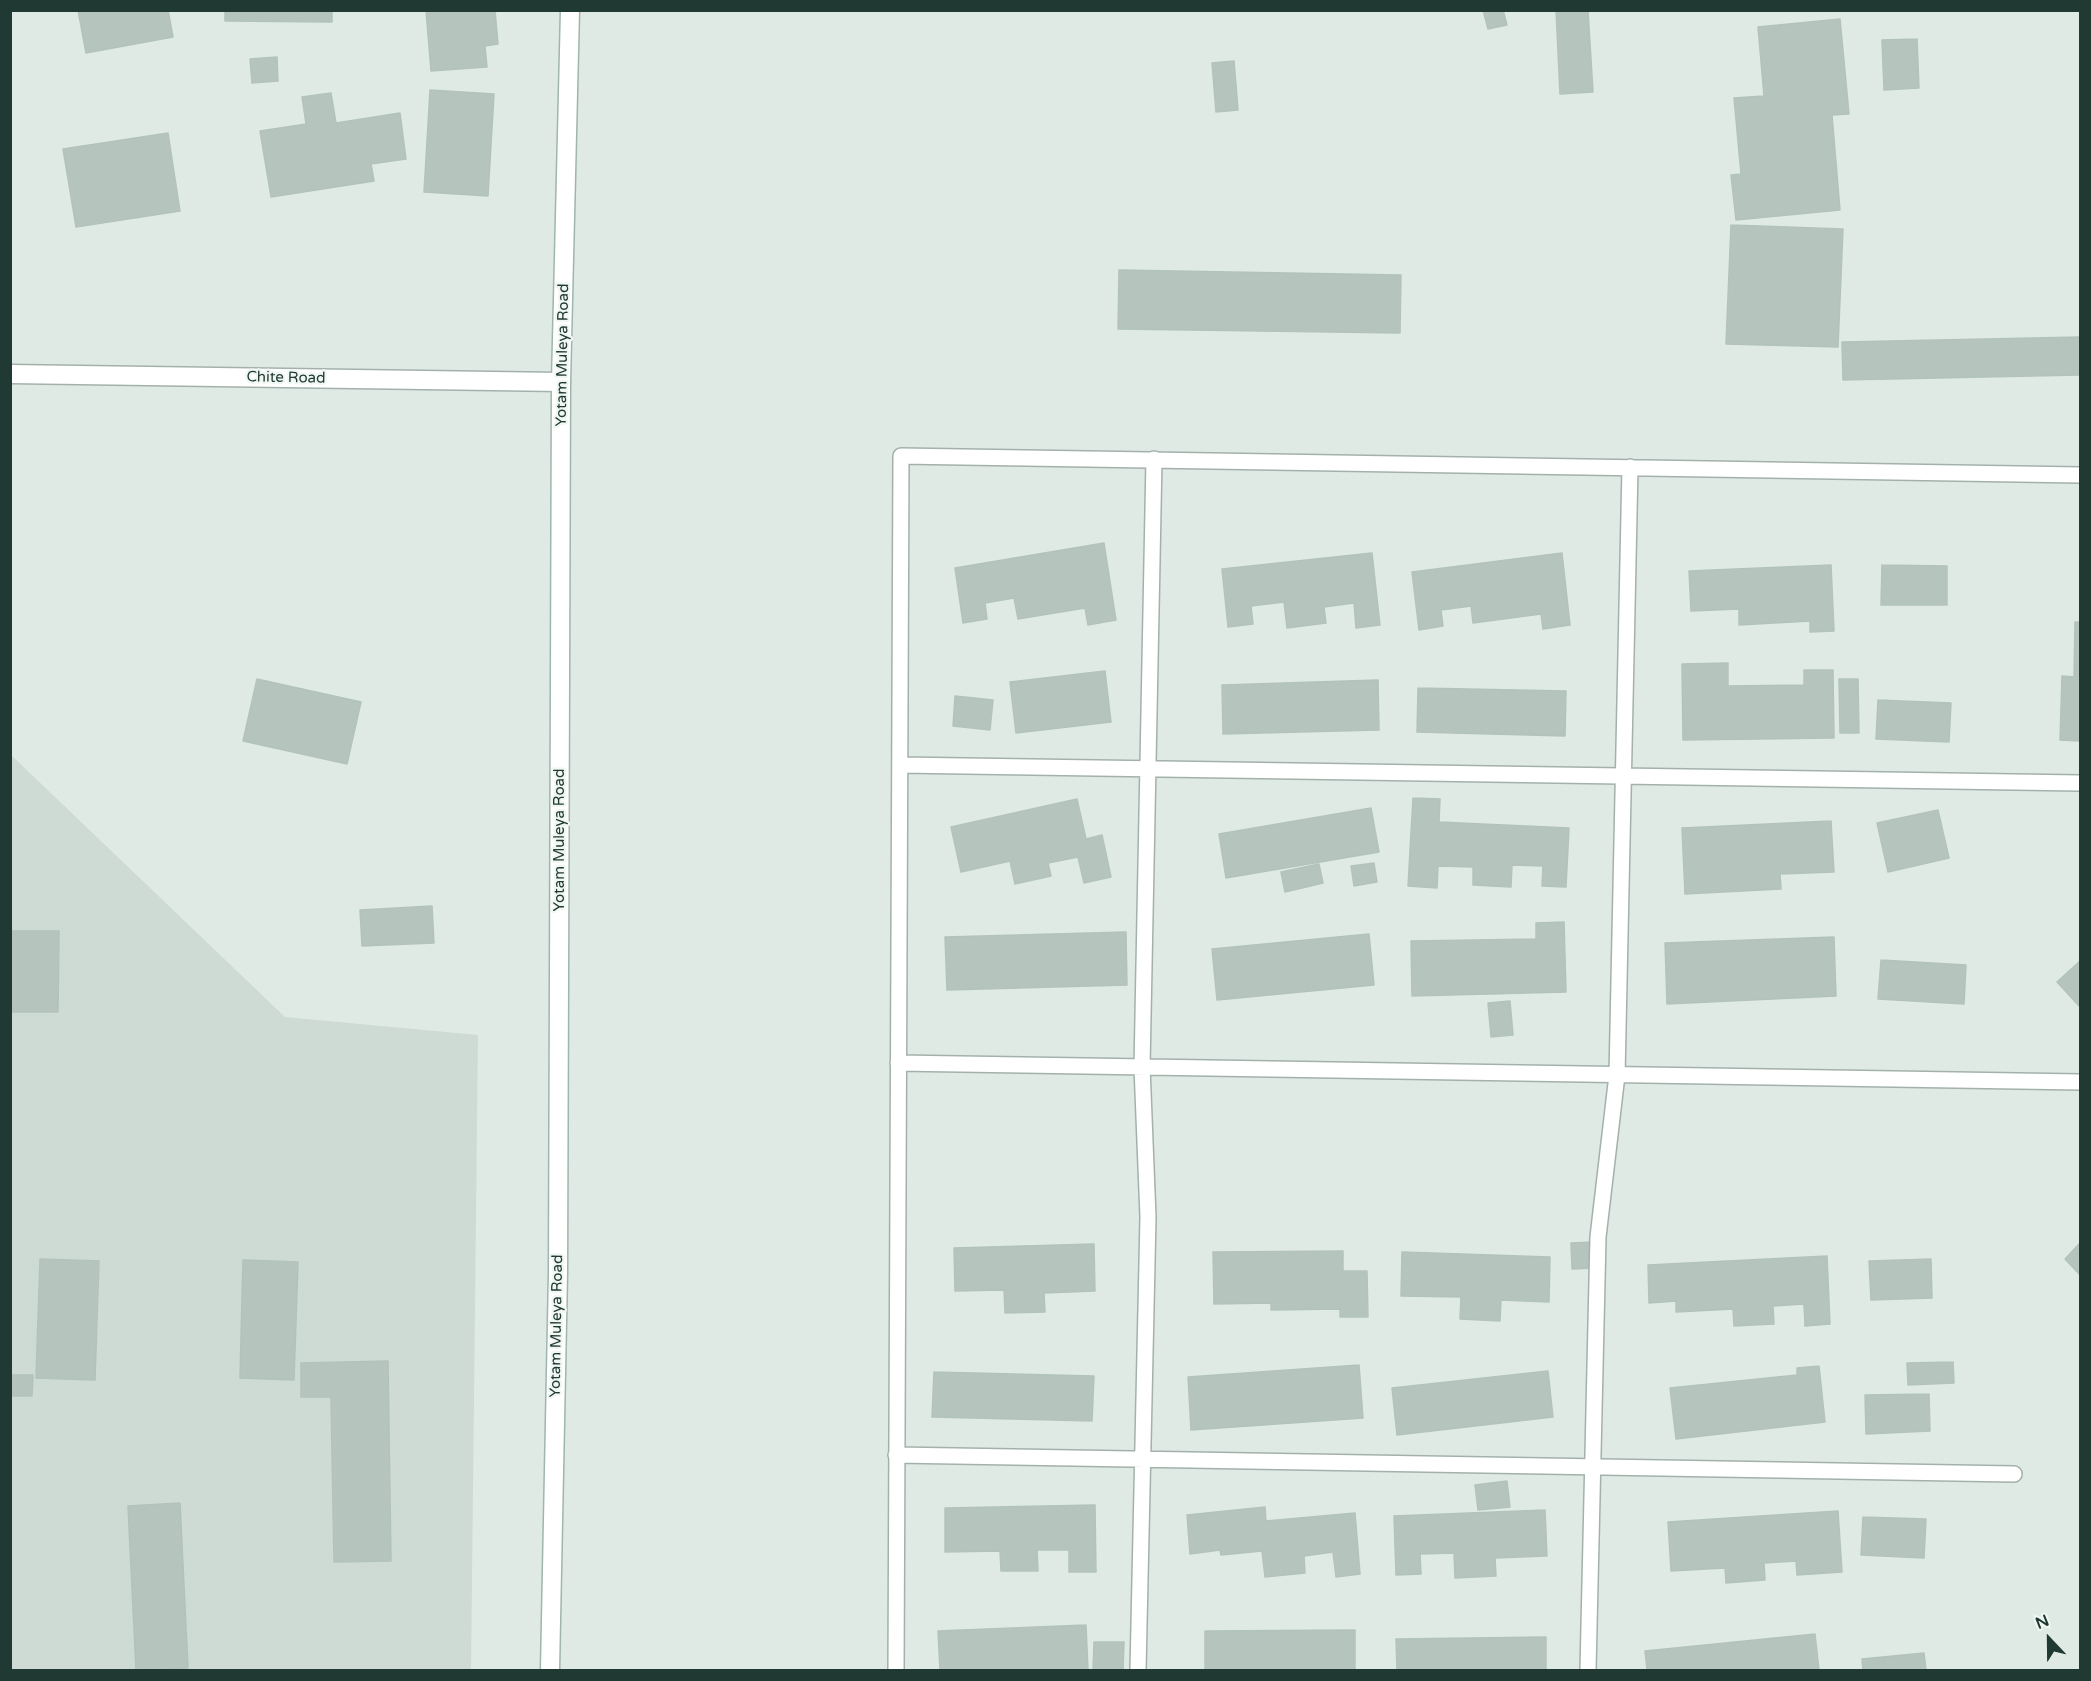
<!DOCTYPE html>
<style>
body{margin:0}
#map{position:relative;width:2091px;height:1681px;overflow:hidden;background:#e0eae5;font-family:"Varela Round",sans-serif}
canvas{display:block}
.frame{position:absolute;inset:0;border:12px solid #213933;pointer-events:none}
.north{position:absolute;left:2019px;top:1609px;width:60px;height:60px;-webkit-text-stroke:4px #f0f7f3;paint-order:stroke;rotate:338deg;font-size:16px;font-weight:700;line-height:24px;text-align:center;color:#213933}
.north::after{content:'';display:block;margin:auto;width:21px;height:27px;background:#213933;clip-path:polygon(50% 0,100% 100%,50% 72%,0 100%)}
</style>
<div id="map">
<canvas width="2091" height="1681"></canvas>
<div class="frame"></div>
<div class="north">N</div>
</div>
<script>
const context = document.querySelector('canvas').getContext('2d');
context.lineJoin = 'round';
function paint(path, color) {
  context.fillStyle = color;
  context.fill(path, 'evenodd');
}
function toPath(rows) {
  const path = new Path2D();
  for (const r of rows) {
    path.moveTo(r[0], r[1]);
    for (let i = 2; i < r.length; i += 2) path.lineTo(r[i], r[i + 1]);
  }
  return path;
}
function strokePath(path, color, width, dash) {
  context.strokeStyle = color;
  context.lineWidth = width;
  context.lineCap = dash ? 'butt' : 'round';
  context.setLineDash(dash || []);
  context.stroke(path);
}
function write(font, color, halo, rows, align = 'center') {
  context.font = font + ' "Varela Round",sans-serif';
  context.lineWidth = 4.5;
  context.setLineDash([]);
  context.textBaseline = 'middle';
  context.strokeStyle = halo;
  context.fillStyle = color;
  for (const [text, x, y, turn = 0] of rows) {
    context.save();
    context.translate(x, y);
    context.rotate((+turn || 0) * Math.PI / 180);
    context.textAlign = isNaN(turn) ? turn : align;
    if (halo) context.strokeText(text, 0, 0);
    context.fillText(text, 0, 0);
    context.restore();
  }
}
const built = toPath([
 [10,754,285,1017,478,1035,471,1670,11,1670]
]);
const building = toPath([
 [78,10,168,10,173,37,86,53,78,10],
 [225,10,332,10,332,22,225,21,225,10],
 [426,10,495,10,498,44,485,46,487,67,431,71,426,10],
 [1483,10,1503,10,1507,25,1488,29,1483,10],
 [1556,10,1588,10,1593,92,1560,94,1556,10],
 [1840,19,1849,114,1832,115,1840,210,1736,220,1731,175,1741,174,1734,98,1764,96,1758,27,1840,19],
 [1917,39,1919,88,1884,90,1882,40,1917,39],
 [277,57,278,81,252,83,250,59,277,57],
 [1234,61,1238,110,1216,112,1212,63,1234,61],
 [430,90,494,94,488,196,424,192,430,90],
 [331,93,336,123,400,113,406,159,371,164,374,181,271,197,260,131,306,124,302,97,331,93],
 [168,133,180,211,76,227,63,149,168,133],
 [1731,225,1843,229,1838,347,1726,344,1731,225],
 [1119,270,1401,275,1400,333,1118,329,1119,270],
 [2080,337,2080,375,1843,380,1842,342,2080,337],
 [1104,543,1116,620,1088,625,1085,608,1018,619,1014,598,985,603,987,619,963,623,955,568,1104,543],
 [1372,553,1380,625,1356,628,1354,603,1324,607,1326,623,1287,628,1284,602,1251,606,1253,624,1228,627,1222,569,1372,553],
 [1562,553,1570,625,1543,629,1541,614,1473,623,1471,606,1441,610,1443,626,1419,630,1412,572,1562,553],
 [1831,565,1834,631,1810,632,1810,621,1739,625,1739,609,1691,611,1689,571,1831,565],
 [1882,565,1947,566,1947,605,1881,605,1882,565],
 [2075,622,2080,622,2080,741,2060,740,2062,676,2074,677,2075,622],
 [1728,663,1728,686,1804,685,1804,670,1833,670,1834,738,1683,740,1682,664,1728,663],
 [1105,671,1111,722,1016,733,1010,682,1105,671],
 [257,679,361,702,347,764,243,741,257,679],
 [1839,679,1858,679,1859,733,1840,733,1839,679],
 [1378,680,1379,730,1223,734,1222,685,1378,680],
 [1418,688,1566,691,1565,736,1417,732,1418,688],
 [955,696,993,700,990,730,953,726,955,696],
 [1878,700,1951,703,1949,742,1876,739,1878,700],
 [1413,798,1440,799,1439,822,1569,828,1566,887,1542,886,1543,866,1512,865,1511,887,1473,885,1473,867,1438,866,1437,888,1408,886,1413,798],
 [1077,799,1086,839,1102,835,1111,877,1084,883,1078,857,1048,863,1051,876,1015,884,1010,861,961,872,951,827,1077,799],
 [1371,808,1379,852,1226,878,1219,834,1371,808],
 [1938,810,1949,858,1888,872,1877,823,1938,810],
 [1831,821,1834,872,1780,874,1781,889,1685,894,1682,828,1831,821],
 [1374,863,1377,882,1354,886,1351,866,1374,863],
 [1319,864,1323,883,1285,892,1281,872,1319,864],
 [432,906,434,943,362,946,360,910,432,906],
 [1564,922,1566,992,1412,996,1411,941,1536,939,1536,923,1564,922],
 [10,931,59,931,58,1012,10,1012,10,931],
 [1126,932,1127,985,947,990,945,937,1126,932],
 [1369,934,1374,985,1217,1000,1212,949,1369,934],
 [1834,937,1836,996,1667,1004,1665,943,1834,937],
 [1881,960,1966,965,1964,1004,1878,999,1881,960],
 [2080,961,2080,1007,2057,982,2080,961],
 [1510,1001,1513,1035,1491,1037,1488,1003,1510,1001],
 [1594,1242,1595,1268,1572,1269,1571,1243,1594,1242],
 [2080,1243,2080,1275,2065,1259,2080,1243],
 [1094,1244,1095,1291,1044,1293,1045,1312,1005,1313,1004,1290,955,1291,954,1248,1094,1244],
 [1343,1251,1343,1271,1367,1271,1368,1317,1340,1317,1340,1309,1271,1310,1271,1303,1214,1304,1213,1252,1343,1251],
 [1402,1252,1550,1257,1549,1302,1501,1300,1500,1321,1460,1319,1461,1297,1401,1296,1402,1252],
 [1827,1256,1830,1324,1805,1326,1804,1304,1773,1306,1774,1324,1734,1326,1733,1309,1676,1312,1676,1301,1649,1303,1648,1265,1827,1256],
 [40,1259,99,1261,95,1380,36,1378,40,1259],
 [1931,1259,1932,1298,1871,1300,1869,1261,1931,1259],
 [243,1260,298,1262,294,1380,240,1378,243,1260],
 [388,1361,391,1561,334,1562,331,1397,301,1397,301,1363,388,1361],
 [1953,1362,1954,1383,1908,1385,1907,1363,1953,1362],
 [1359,1365,1363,1418,1191,1430,1188,1377,1359,1365],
 [1819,1366,1825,1422,1676,1439,1670,1388,1797,1375,1797,1368,1819,1366],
 [1548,1371,1553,1417,1397,1435,1392,1388,1548,1371],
 [934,1372,1094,1376,1092,1421,932,1417,934,1372],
 [10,1375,33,1375,32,1396,10,1396,10,1375],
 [1929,1394,1930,1431,1866,1434,1865,1395,1929,1394],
 [1507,1481,1510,1507,1478,1510,1475,1485,1507,1481],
 [180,1503,188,1668,136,1670,128,1506,180,1503],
 [1095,1505,1096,1572,1069,1572,1069,1550,1037,1550,1038,1571,1001,1571,1000,1551,945,1552,945,1508,1095,1505],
 [1265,1507,1266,1521,1355,1513,1360,1574,1336,1577,1333,1552,1304,1556,1305,1573,1265,1577,1262,1551,1221,1555,1220,1550,1190,1554,1187,1515,1265,1507],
 [1545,1510,1547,1556,1495,1558,1496,1576,1455,1578,1454,1553,1420,1554,1421,1574,1396,1575,1394,1516,1545,1510],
 [1838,1511,1842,1572,1797,1575,1796,1561,1764,1563,1765,1580,1726,1583,1725,1568,1671,1571,1668,1522,1838,1511],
 [1863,1517,1926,1519,1924,1558,1861,1555,1863,1517],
 [1086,1625,1088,1670,940,1670,938,1631,1086,1625],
 [1355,1630,1355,1670,1205,1670,1205,1631,1355,1630],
 [1815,1634,1819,1670,1647,1670,1645,1651,1815,1634],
 [1546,1637,1546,1670,1397,1670,1396,1639,1546,1637],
 [1094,1642,1124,1642,1123,1670,1093,1670,1094,1642],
 [1924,1653,1926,1670,1863,1670,1862,1659,1924,1653]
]);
const lane = toPath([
 [900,765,2080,783],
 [898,1063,2080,1082],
 [896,1455,2014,1474],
 [896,1670,901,456,2080,475],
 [1138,1670,1148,1217,1142,1067,1154,459],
 [1588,1670,1598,1237,1617,1075,1630,467]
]);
const street = toPath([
 [10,374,561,382]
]);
const secondary = toPath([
 [550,1670,558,1273,561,382,570,10]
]);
const streetNames = [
 ["Yotam Muleya Road",563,355,-89],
 ["Chite Road",286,378,1],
 ["Yotam Muleya Road",560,840,-90],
 ["Yotam Muleya Road",557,1326,-89]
];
paint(built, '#cedad4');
paint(building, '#b5c5be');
strokePath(building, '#b2c3bc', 1.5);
strokePath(lane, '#a3b1ac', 18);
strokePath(street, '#a3b1ac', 21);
strokePath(secondary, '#9fb5ad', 21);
strokePath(lane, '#fff', 15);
strokePath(street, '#fff', 18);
strokePath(secondary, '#fff', 18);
write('15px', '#213933', '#f0f7f3', streetNames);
</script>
